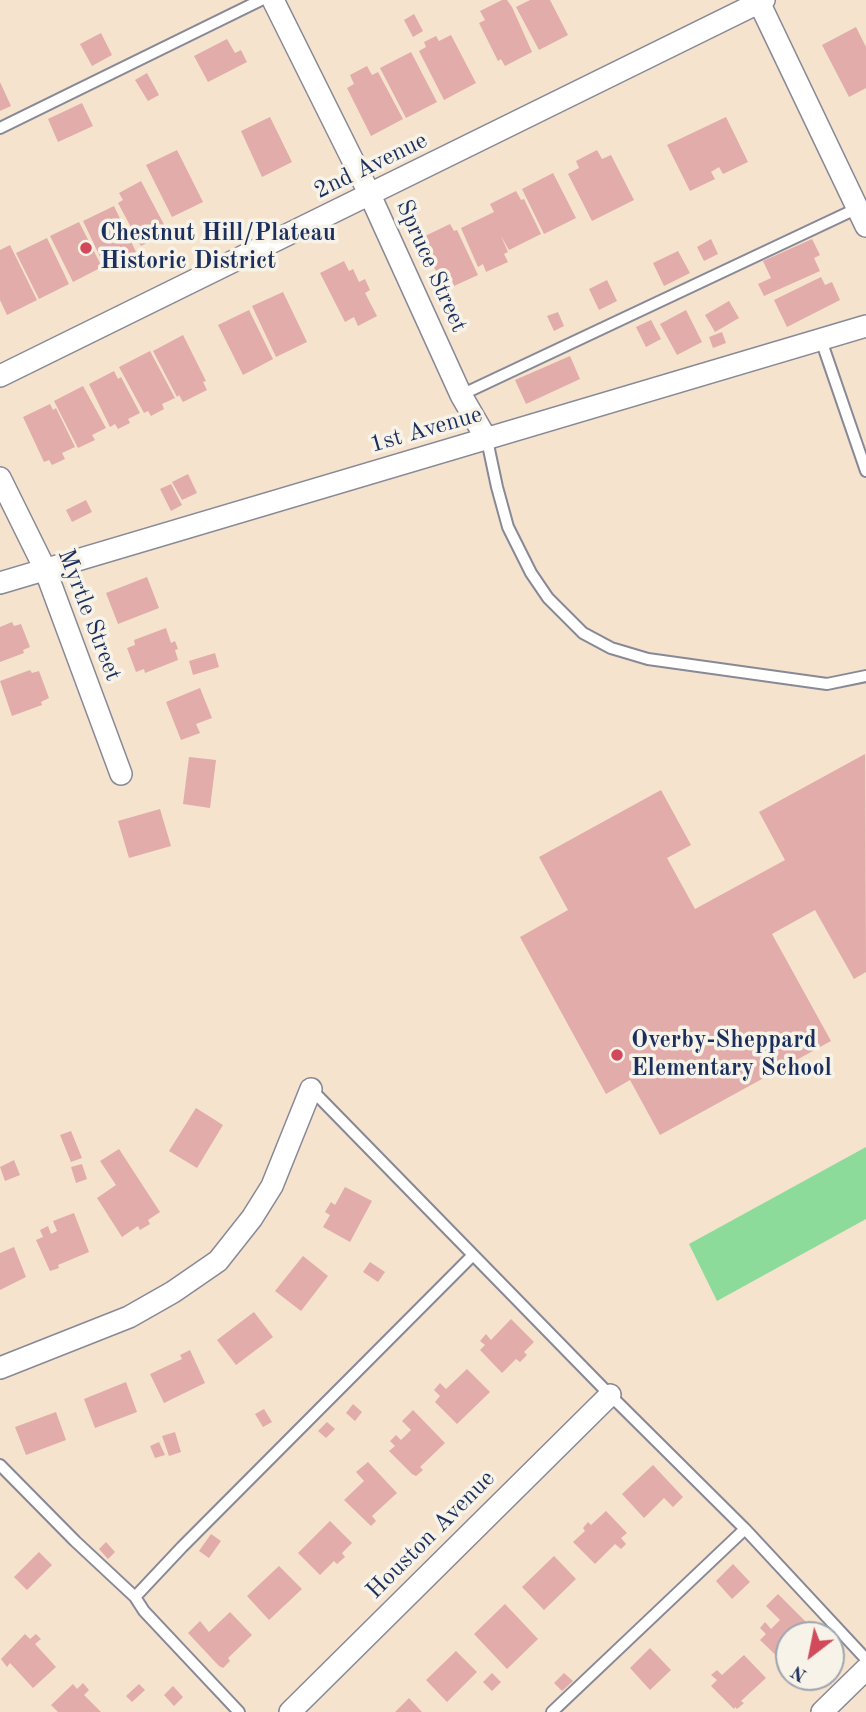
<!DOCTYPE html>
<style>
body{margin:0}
#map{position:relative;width:866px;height:1712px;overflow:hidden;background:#f5e3cd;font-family:"Old Standard TT",serif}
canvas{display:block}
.north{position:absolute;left:775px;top:1621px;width:70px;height:70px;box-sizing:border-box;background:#f7f3e8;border:2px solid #9fa5b1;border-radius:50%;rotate:212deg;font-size:19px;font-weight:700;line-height:28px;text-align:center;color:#1b2f5e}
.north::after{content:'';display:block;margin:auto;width:24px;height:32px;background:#d1495b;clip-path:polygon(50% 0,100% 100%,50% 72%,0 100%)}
</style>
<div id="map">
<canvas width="866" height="1712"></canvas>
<div class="north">N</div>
</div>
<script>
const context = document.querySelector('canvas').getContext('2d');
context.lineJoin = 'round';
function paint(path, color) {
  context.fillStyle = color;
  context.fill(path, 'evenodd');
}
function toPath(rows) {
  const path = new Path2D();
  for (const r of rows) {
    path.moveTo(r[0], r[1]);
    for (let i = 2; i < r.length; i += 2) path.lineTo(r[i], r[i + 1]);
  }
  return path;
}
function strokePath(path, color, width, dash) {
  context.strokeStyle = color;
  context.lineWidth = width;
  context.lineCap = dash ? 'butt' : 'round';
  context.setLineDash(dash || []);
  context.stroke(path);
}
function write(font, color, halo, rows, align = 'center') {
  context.font = font + ' "Old Standard TT",serif';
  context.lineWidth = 7;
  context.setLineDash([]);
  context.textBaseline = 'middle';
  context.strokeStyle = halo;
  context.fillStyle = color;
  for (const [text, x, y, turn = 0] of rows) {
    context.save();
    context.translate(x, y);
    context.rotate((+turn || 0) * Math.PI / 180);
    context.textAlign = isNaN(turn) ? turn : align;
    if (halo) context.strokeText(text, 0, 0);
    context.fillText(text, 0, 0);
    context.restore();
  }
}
const green = toPath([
 [866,1147,866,1219,717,1301,689,1244]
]);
const building = toPath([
 [502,0,507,0,512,7,532,52,505,66,501,59,498,61,479,23,485,20,480,11],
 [530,0,550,0,568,35,539,50,516,7],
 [414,14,423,31,413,37,404,20],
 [856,27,866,47,866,88,849,97,822,45],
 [101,33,112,55,92,66,80,44],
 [451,35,476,83,444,100,419,51,426,47,424,42,436,36,439,41],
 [227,39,235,53,241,50,247,62,208,82,194,56],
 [411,52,437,102,406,118,380,68],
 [367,66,372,75,378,72,403,119,371,136,347,88,354,84,350,75],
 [147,73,159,95,148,101,135,80],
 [0,82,11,106,0,111],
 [82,103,93,126,58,142,48,119],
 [270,117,292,162,262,177,241,131],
 [726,117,748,162,723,174,719,167,711,172,715,179,690,191,667,145],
 [177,150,203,202,172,217,146,165],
 [597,150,602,159,611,155,634,200,592,221,568,174,579,168,576,161],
 [553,173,576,218,544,234,522,189],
 [141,181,168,232,141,246,118,203,123,200,119,193],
 [516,191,521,200,524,199,541,234,509,250,501,236,508,252,504,254,508,262,486,272,483,264,478,267,461,228,494,212,490,204],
 [114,206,136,252,105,267,83,221],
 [79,222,102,267,73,282,50,236],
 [450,224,454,231,457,230,478,275,454,286,452,281,443,286,424,246,427,244,423,237],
 [47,238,69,284,39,299,16,253],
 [711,239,718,254,704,261,697,247],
 [812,239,820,255,814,258,820,271,764,296,758,284,771,278,763,261],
 [10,245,37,300,7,315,0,300,0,250],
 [678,251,690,273,664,286,653,263],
 [344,261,349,271,353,269,359,282,365,279,370,290,365,293,377,316,358,326,354,317,345,322,320,273],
 [821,277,825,285,832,282,840,300,787,327,774,300],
 [607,280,617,301,599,310,589,289],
 [283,292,307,342,276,357,252,306],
 [729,301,739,318,715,332,705,315],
 [249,310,273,359,243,375,218,325],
 [686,310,702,342,677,355,660,324],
 [558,312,564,326,554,331,547,316],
 [651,320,661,339,646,347,636,327],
 [722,332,726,343,713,348,709,337],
 [183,335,206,381,203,382,207,390,183,402,179,395,177,397,153,351],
 [150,351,175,398,162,404,164,409,151,416,148,411,144,413,119,367],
 [570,356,580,379,526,404,515,380],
 [114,371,118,379,121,377,140,413,128,419,130,423,118,429,115,424,110,427,89,384],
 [83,386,106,428,92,435,95,440,78,448,54,401],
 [50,404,53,410,56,408,75,447,62,453,65,459,52,465,49,460,44,462,23,417],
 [188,474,197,493,182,500,172,482],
 [171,484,182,505,171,511,160,489],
 [86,500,92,512,72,522,66,510],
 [147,577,159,608,118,624,106,593],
 [12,622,14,626,21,624,30,647,23,650,24,653,0,662,0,627],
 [166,628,171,643,175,641,178,649,175,650,178,660,145,673,144,669,136,672,127,648,135,645,134,640],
 [215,653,219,667,193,675,189,661],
 [30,670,32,673,39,671,49,698,41,702,42,705,12,716,0,681],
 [200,688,212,718,196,724,200,733,181,740,166,702],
 [865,754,866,972,854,979,815,910,772,934,831,1041,660,1135,630,1080,606,1094,520,937,568,910,539,857,661,790,691,845,667,858,695,909,785,860,759,812],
 [189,757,216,760,210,808,183,804],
 [160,809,171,846,129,858,118,821],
 [196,1108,223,1125,197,1168,169,1151],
 [71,1131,82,1158,71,1162,60,1135],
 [119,1149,160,1212,148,1220,150,1224,140,1230,138,1226,122,1237,97,1198,116,1185,100,1161],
 [14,1160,20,1175,5,1181,0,1167],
 [82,1164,87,1179,76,1183,71,1167],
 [345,1187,372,1201,350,1242,323,1227,330,1215,325,1212,331,1202,335,1205],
 [74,1213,89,1252,58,1265,59,1268,50,1271,36,1240,43,1237,40,1230,48,1226,51,1234,57,1231,53,1221],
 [14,1247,26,1277,0,1290,0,1253],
 [303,1256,328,1276,301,1311,275,1291],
 [370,1262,385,1272,378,1282,363,1272],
 [254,1312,273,1337,236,1365,217,1340],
 [511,1319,534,1342,524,1352,527,1355,520,1362,516,1359,502,1373,480,1350,485,1345,480,1341,486,1334,491,1340],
 [190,1350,205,1383,164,1403,150,1374,182,1359,180,1355],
 [467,1369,490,1392,457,1424,435,1402,440,1396,434,1390,440,1383,446,1389],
 [126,1382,137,1412,95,1428,84,1399],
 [353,1404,362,1412,355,1421,346,1413],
 [264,1409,272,1422,263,1427,255,1414],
 [413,1410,445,1443,420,1467,423,1470,416,1476,412,1474,389,1451,395,1446,390,1441,396,1435,401,1440,411,1430,402,1421],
 [56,1412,66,1440,26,1455,15,1427],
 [327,1422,335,1429,326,1438,318,1431],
 [175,1432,181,1452,169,1456,162,1436],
 [159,1442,165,1455,155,1458,150,1446],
 [368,1462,397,1493,372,1516,376,1521,371,1526,344,1500,364,1481,356,1472],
 [653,1465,683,1497,673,1507,664,1498,644,1518,622,1494],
 [606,1511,627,1533,621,1538,626,1544,621,1549,615,1544,595,1564,573,1542,585,1531,583,1528,588,1522,591,1525],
 [330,1521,352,1543,342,1553,345,1557,337,1564,334,1561,320,1575,298,1553],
 [211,1534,221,1541,209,1558,199,1551],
 [106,1542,115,1552,108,1559,99,1549],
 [39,1552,52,1565,27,1590,14,1577],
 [554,1556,576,1579,544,1610,522,1587],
 [733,1564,750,1582,732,1599,716,1581],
 [279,1566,302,1589,269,1620,247,1596],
 [778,1594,815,1631,811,1635,789,1635,789,1656,783,1662,760,1640,766,1634,760,1628,765,1622,771,1629,780,1620,766,1606],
 [505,1604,538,1639,507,1669,474,1634],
 [230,1612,252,1635,228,1658,230,1661,223,1668,219,1666,188,1633,200,1621,209,1632],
 [25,1634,30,1639,36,1634,41,1639,35,1644,56,1667,33,1688,10,1663,7,1667,1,1659],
 [650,1648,671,1670,650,1690,630,1668],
 [456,1651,477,1672,447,1702,426,1680],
 [744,1655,766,1678,741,1701,744,1703,737,1709,735,1707,734,1709,711,1686,717,1680,711,1675,717,1670,722,1675],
 [492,1673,501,1682,492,1691,483,1682],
 [564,1673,573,1681,562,1691,554,1683],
 [83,1683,89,1690,84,1695,101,1712,58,1712,51,1705,73,1684,77,1689],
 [139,1684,145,1690,132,1702,126,1696],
 [173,1686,183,1697,174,1706,164,1695],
 [409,1698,422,1712,395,1712]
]);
const service = toPath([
 [0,128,261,0],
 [821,340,866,471],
 [461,395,860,207],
 [487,440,497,487,508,527,531,573,548,598,583,633,611,648,648,659,827,684,866,676],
 [311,1089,610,1395,745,1529,866,1659],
 [0,1465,75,1541,135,1597],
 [239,1712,144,1611,135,1597,182,1547,473,1255],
 [552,1712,745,1529]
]);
const minor = toPath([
 [273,0,370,195,461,395,487,440],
 [758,0,866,226],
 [0,376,764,0],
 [0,478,45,569,121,774],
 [0,583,866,326],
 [0,1368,129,1317,173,1292,218,1261,252,1218,272,1186,311,1089],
 [290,1712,610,1395],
 [822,1712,866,1669]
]);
const markers = [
 [86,248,7,"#d1495b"],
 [617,1055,7,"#d1495b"]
];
const streetNames = [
 ["2nd Avenue",371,166,-26],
 ["Spruce Street",431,266,66],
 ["1st Avenue",426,430,-16],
 ["Myrtle Street",89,615,69],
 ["Houston Avenue",431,1535,-45]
];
const poiNames = [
 ["Chestnut Hill/Plateau",100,234],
 ["Historic District",100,262],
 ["Overby-Sheppard",631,1041],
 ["Elementary School",631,1069]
];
paint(green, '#8cdb9a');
paint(building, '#e1acaa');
strokePath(service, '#888996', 14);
strokePath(minor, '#888996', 24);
strokePath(service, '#fff', 10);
strokePath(minor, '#fff', 21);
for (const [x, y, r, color] of markers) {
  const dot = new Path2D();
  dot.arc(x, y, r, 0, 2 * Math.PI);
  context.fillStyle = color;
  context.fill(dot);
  strokePath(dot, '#f7f3e8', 2.5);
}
write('24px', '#1b2f5e', '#f7f3e8', streetNames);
write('bold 24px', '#1b2f5e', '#f7f3e8', poiNames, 'left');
</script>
